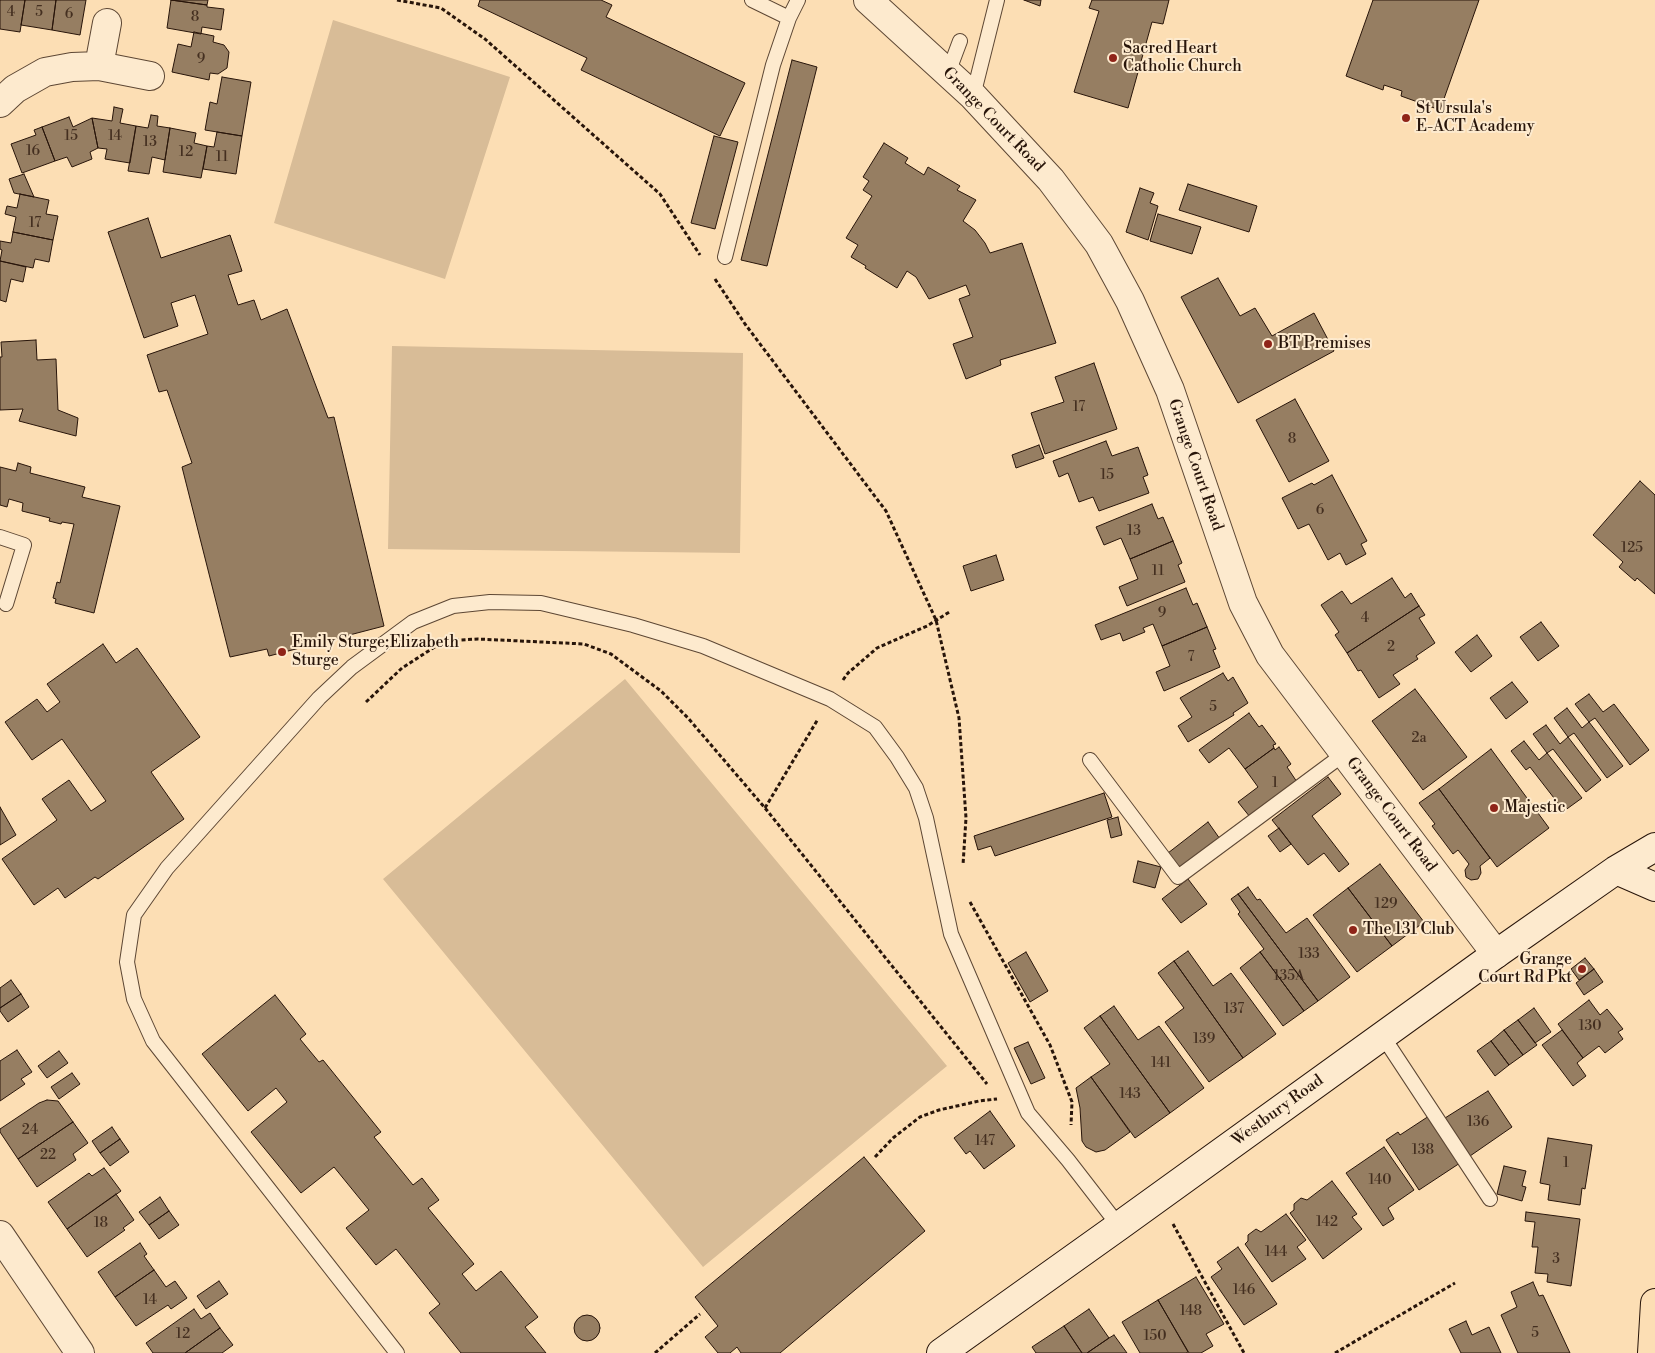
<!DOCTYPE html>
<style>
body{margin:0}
canvas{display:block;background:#fcdeb4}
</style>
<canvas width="1655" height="1353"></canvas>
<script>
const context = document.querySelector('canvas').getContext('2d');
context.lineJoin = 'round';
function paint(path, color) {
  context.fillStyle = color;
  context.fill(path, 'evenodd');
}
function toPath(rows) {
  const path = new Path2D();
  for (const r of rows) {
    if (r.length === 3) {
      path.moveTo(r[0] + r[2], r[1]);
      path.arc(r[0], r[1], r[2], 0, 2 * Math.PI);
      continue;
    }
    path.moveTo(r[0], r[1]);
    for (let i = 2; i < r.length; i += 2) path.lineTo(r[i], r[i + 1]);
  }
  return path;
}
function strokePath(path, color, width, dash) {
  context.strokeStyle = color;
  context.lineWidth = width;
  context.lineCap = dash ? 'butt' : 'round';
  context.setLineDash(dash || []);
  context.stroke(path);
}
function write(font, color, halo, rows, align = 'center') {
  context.font = font + ' "Libre Bodoni",serif';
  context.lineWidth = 4;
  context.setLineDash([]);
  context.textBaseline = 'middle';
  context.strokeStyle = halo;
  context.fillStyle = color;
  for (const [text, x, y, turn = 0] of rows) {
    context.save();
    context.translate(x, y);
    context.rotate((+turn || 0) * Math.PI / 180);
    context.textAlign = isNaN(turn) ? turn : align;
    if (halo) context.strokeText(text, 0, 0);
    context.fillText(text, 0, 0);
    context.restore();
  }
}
const green = toPath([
 [333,20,510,77,445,279,274,223],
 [392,346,743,353,740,553,388,549],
 [625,679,947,1066,703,1267,383,879]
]);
const building = toPath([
 [0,0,25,0,20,32,0,29,0,0],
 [25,0,56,0,52,30,21,25,25,0],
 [56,0,86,0,80,35,52,30,56,0],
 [171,0,208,0,207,5,171,0],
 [171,0,207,5,207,7,224,9,221,30,202,27,201,34,167,28,171,0],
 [480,0,601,0,612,5,606,17,745,83,720,136,581,70,587,58,478,6,480,0],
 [1024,0,1041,0,1040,6,1024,0],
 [1092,0,1169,0,1163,24,1152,22,1128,108,1074,92,1099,11,1089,8,1092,0],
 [1373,0,1479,0,1440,110,1401,96,1402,91,1384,85,1383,90,1346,76,1373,0],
 [194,32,214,36,213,42,224,45,229,52,227,68,218,74,210,73,209,80,172,72,178,44,191,47,194,32],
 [792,60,817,67,767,266,741,260,792,60],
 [222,77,251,82,242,136,205,130,210,102,217,104,222,77],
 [114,107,123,109,120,123,136,126,130,163,105,159,107,149,98,148,92,118,112,121,114,107],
 [151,115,158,116,157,126,170,128,165,160,152,157,149,174,128,171,136,126,148,128,151,115],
 [69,117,73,127,92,118,98,148,90,152,92,159,72,167,67,157,55,161,42,127,69,117],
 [42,127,55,161,22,173,11,144,36,135,34,130,42,127],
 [170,128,196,133,194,143,207,146,201,178,163,172,170,128],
 [217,132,242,136,236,174,203,169,207,146,214,147,217,132],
 [714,136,738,142,715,229,691,223,714,136],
 [884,143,908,158,905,163,924,175,928,167,960,186,957,190,976,200,963,221,975,230,985,243,990,253,1022,243,1056,343,1000,360,1001,365,966,379,953,344,973,337,959,299,970,295,966,285,929,299,916,277,907,271,897,288,865,268,866,266,851,257,858,245,846,238,872,196,863,190,869,181,863,177,884,143],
 [24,174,34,197,14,193,9,179,24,174],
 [1188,184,1257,206,1249,232,1179,210,1188,184],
 [1140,188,1154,193,1150,203,1158,206,1148,240,1126,232,1140,188],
 [20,194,49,200,46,214,58,216,53,240,13,232,16,217,5,214,7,206,17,208,20,194],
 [1158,214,1201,227,1192,254,1150,241,1158,214],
 [148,218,161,258,230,235,242,271,228,275,238,305,254,300,261,320,287,309,328,418,334,417,384,626,269,656,267,649,230,657,182,467,192,463,167,390,159,392,147,355,208,334,195,295,171,303,178,326,144,338,108,232,148,218],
 [13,232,53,240,49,262,35,259,33,268,0,261,2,250,0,249,0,241,11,243,13,232],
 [0,261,26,267,23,282,11,279,6,302,0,300,0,261],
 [1218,278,1240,316,1255,308,1272,336,1314,313,1334,351,1238,403,1181,297,1218,278],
 [36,340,37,360,56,359,58,410,78,418,76,436,19,421,23,409,0,410,0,357,2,357,1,342,36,340],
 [1094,363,1117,429,1045,454,1031,413,1064,402,1055,377,1094,363],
 [1295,399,1329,461,1289,482,1256,420,1295,399],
 [1106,441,1112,456,1138,447,1148,475,1143,477,1149,493,1099,511,1093,497,1079,502,1068,473,1059,477,1053,461,1106,441],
 [1039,445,1044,458,1016,468,1012,455,1039,445],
 [18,463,31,467,30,473,85,487,82,497,120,506,94,613,55,603,56,599,53,598,57,582,60,583,74,524,62,522,61,524,49,521,50,518,22,511,23,503,9,499,7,507,0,505,0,467,16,471,18,463],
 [1332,475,1367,541,1361,544,1366,554,1346,565,1340,553,1328,560,1309,524,1298,529,1282,498,1312,483,1314,485,1332,475],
 [1640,481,1655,495,1655,594,1637,578,1635,581,1619,567,1623,562,1593,535,1640,481],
 [1152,504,1158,519,1163,517,1173,541,1130,559,1121,538,1104,545,1096,527,1152,504],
 [1173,541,1182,563,1178,565,1185,582,1127,606,1119,587,1138,579,1130,559,1173,541],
 [996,555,1004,580,971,591,963,566,996,555],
 [1392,578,1405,598,1411,593,1419,606,1347,653,1335,635,1339,632,1321,605,1342,591,1351,604,1392,578],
 [1186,588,1193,605,1197,603,1207,627,1162,646,1153,624,1143,628,1145,632,1123,641,1120,633,1101,640,1095,625,1186,588],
 [1419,606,1425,615,1419,618,1435,643,1416,656,1418,659,1393,675,1400,684,1379,698,1361,670,1358,671,1347,653,1419,606],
 [1541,622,1559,646,1538,661,1520,637,1541,622],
 [1207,627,1216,649,1213,650,1220,667,1164,691,1156,672,1170,666,1162,646,1207,627],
 [1477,635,1492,656,1471,672,1455,652,1477,635],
 [103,644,116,663,137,648,200,737,151,772,184,819,98,879,95,877,65,898,58,888,34,905,2,859,57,820,42,799,69,780,91,811,106,801,62,739,32,760,5,722,37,699,47,712,60,702,47,684,103,644],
 [1223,673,1228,681,1233,677,1248,703,1233,713,1234,715,1188,742,1178,726,1192,717,1180,698,1223,673],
 [1512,682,1528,702,1506,719,1490,698,1512,682],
 [1415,689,1467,757,1423,790,1372,721,1415,689],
 [1589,694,1603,712,1614,704,1649,750,1630,765,1595,718,1589,722,1575,704,1589,694],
 [1567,708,1582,728,1589,722,1623,766,1607,778,1574,733,1568,737,1554,718,1567,708],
 [1249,713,1259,727,1262,725,1276,744,1273,745,1274,748,1245,769,1229,748,1209,763,1199,750,1249,713],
 [1546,725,1560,744,1568,737,1601,780,1586,792,1553,749,1547,753,1533,734,1546,725],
 [1524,741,1539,760,1547,753,1582,798,1564,811,1530,767,1526,770,1511,751,1524,741],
 [1279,747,1291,764,1287,767,1297,782,1250,817,1238,802,1258,787,1245,769,1274,748,1275,750,1279,747],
 [1491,749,1549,828,1497,867,1439,789,1491,749],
 [1328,777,1341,794,1312,816,1349,864,1339,872,1324,853,1308,865,1272,820,1328,777],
 [1439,789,1490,858,1480,866,1481,873,1478,879,1471,880,1466,877,1465,870,1469,864,1458,850,1453,854,1432,826,1435,824,1419,803,1439,789],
 [1104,793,1112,817,995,856,991,846,978,850,974,836,1104,793],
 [0,807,16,835,0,845,0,807],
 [1118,817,1122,835,1111,838,1107,820,1118,817],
 [1208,822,1220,839,1180,869,1168,853,1208,822],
 [1279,828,1291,844,1280,852,1268,836,1279,828],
 [1138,861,1161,867,1155,888,1133,882,1138,861],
 [1380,864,1424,922,1392,946,1348,888,1380,864],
 [1188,879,1207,904,1181,923,1162,899,1188,879],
 [1248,887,1257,900,1260,899,1286,933,1307,918,1350,977,1318,1001,1238,894,1248,887],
 [1348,888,1392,946,1357,972,1313,915,1348,888],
 [1238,894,1318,1001,1304,1011,1260,952,1264,949,1238,914,1240,912,1231,899,1238,894],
 [1188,951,1213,986,1231,973,1276,1034,1243,1058,1174,961,1188,951],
 [1026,952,1048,991,1030,1002,1008,963,1026,952],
 [1260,952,1304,1011,1283,1026,1240,968,1260,952],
 [1585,958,1594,969,1579,980,1571,969,1585,958],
 [1174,961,1243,1058,1209,1082,1165,1022,1184,1008,1158,973,1174,961],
 [1594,969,1603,982,1584,995,1576,983,1594,969],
 [11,980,21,994,0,1008,0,988,11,980],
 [21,994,29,1007,8,1022,0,1011,0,1008,21,994],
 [275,995,306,1034,300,1039,319,1062,323,1060,381,1132,374,1137,413,1185,422,1178,439,1200,428,1208,474,1264,462,1274,476,1291,501,1271,538,1317,525,1327,546,1353,461,1353,429,1313,440,1304,396,1249,376,1265,346,1228,369,1210,334,1167,301,1193,251,1132,287,1102,276,1088,248,1111,202,1054,275,995],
 [1589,1000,1600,1015,1607,1009,1623,1029,1618,1032,1623,1039,1605,1053,1599,1046,1583,1058,1558,1024,1589,1000],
 [1114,1006,1138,1040,1159,1026,1204,1088,1170,1113,1100,1016,1114,1006],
 [1534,1008,1551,1032,1535,1043,1518,1020,1534,1008],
 [1100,1016,1170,1113,1135,1138,1091,1077,1110,1064,1084,1028,1100,1016],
 [1518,1020,1537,1045,1523,1055,1504,1030,1518,1020],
 [1504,1030,1523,1055,1509,1065,1491,1041,1504,1030],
 [1562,1030,1583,1058,1577,1063,1586,1076,1573,1086,1542,1045,1562,1030],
 [1491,1041,1509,1065,1495,1076,1477,1051,1491,1041],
 [1028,1042,1045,1078,1031,1084,1014,1048,1028,1042],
 [17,1050,32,1072,21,1079,25,1084,0,1101,0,1061,17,1050],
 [59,1051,68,1063,47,1078,38,1066,59,1051],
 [72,1073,80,1084,59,1099,51,1087,72,1073],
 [1091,1077,1130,1132,1105,1150,1096,1152,1086,1147,1082,1141,1080,1108,1076,1088,1091,1077],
 [1488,1091,1512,1127,1470,1156,1445,1118,1488,1091],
 [47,1100,58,1101,73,1122,18,1159,0,1132,0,1129,39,1103,47,1100],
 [990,1111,1015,1146,984,1169,970,1151,966,1154,954,1138,990,1111],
 [1429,1116,1460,1163,1419,1190,1386,1140,1398,1132,1400,1135,1429,1116],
 [73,1122,88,1143,73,1154,76,1160,37,1187,18,1159,73,1122],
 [112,1127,120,1139,100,1153,92,1141,112,1127],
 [1548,1138,1592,1145,1585,1189,1582,1188,1580,1205,1548,1200,1550,1185,1540,1183,1548,1138],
 [120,1139,129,1152,110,1166,100,1153,120,1139],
 [1384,1147,1414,1190,1388,1208,1394,1219,1383,1226,1346,1173,1384,1147],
 [864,1157,925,1231,780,1353,741,1353,737,1347,730,1353,718,1353,705,1337,718,1326,695,1297,864,1157],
 [1504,1166,1526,1171,1522,1186,1526,1187,1522,1201,1497,1194,1504,1166],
 [104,1168,121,1191,67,1229,48,1202,89,1173,92,1176,104,1168],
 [1332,1181,1357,1214,1352,1217,1362,1229,1323,1259,1290,1213,1294,1210,1294,1204,1301,1198,1307,1200,1332,1181],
 [116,1194,134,1220,123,1228,125,1230,87,1257,67,1229,116,1194],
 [160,1197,169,1211,149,1225,139,1212,160,1197],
 [169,1211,179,1225,159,1239,149,1225,169,1211],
 [1526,1212,1580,1219,1571,1286,1547,1282,1548,1274,1535,1273,1538,1247,1532,1247,1535,1222,1525,1221,1526,1212],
 [1286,1214,1306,1240,1297,1247,1306,1259,1272,1282,1245,1244,1248,1241,1248,1235,1256,1229,1261,1232,1286,1214],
 [140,1243,147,1254,144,1256,154,1270,115,1297,98,1272,140,1243],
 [1238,1247,1277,1304,1244,1325,1211,1277,1222,1269,1217,1262,1238,1247],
 [154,1270,166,1287,175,1281,187,1298,171,1309,168,1305,136,1326,115,1297,154,1270],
 [1196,1277,1224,1324,1206,1334,1213,1346,1201,1353,1189,1353,1158,1300,1196,1277],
 [219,1281,228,1294,206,1309,197,1296,219,1281],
 [1533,1282,1539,1296,1543,1295,1570,1353,1518,1353,1501,1315,1517,1307,1511,1292,1533,1282],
 [1158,1300,1188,1352,1186,1353,1140,1353,1122,1322,1158,1300],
 [194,1309,201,1319,210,1313,220,1328,185,1353,153,1353,146,1343,194,1309],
 [1089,1309,1109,1338,1087,1353,1082,1353,1064,1326,1089,1309],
 [587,1328,13],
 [1466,1321,1472,1335,1489,1327,1501,1353,1461,1353,1449,1329,1466,1321],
 [1064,1326,1082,1353,1036,1353,1032,1347,1064,1326],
 [220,1328,233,1345,222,1353,185,1353,220,1328],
 [1114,1335,1127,1353,1087,1353,1109,1338,1114,1335]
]);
const path = toPath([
 [397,0,441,8,485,39,660,194,700,255],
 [715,279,745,324,886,511,936,620,959,718,966,818,963,865],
 [843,680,848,673,877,648,927,626,951,611],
 [366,702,402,668,444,641,478,639,584,644,611,654,661,691,688,718,765,808,987,1084],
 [765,808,818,719],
 [970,902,1050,1045,1072,1102,1071,1125],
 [875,1157,893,1138,920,1117,939,1110,979,1101,997,1099],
 [1173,1224,1244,1353],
 [655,1353,700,1314],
 [1335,1353,1455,1283]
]);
const service = toPath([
 [752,0,789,18],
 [948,73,960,41],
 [973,96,997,0],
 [725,257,773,65,789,18,798,0],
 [0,537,24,545,6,604],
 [1090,760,1178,877,1344,754],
 [1382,1035,1490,1199],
 [397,1353,153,1041,134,999,127,962,134,915,167,868,319,698,352,667,413,622,453,606,490,602,541,603,633,625,703,646,830,699,875,727,897,757,916,788,926,818,951,934,1028,1113,1068,1160,1119,1226]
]);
const minor = toPath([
 [868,0,973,96,1051,180,1099,244,1130,301,1170,390,1243,603,1270,655,1496,954],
 [99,66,107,23],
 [0,103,15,89,45,72,72,67,99,66,150,76],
 [0,1235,80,1353]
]);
const secondary = toPath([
 [1616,870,1655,887],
 [941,1353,1119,1226,1496,954,1616,870,1655,847]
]);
const primary = toPath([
 [1652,1353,1655,1303]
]);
const markers = [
 [1113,58,5,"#8f2418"],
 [1406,118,5,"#8f2418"],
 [1268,344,5,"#8f2418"],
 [282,652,5,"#8f2418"],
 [1494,808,5,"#8f2418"],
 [1353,930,5,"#8f2418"],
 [1582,969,5,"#8f2418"]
];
const numberNames = [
 ["4",11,13],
 ["5",39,13],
 ["6",69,15],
 ["8",195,18],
 ["9",201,60],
 ["15",71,137],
 ["14",115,137],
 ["13",150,143],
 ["16",33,152],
 ["12",186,153],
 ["11",222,158],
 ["17",35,224],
 ["17",1079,408],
 ["8",1292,440],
 ["15",1107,476],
 ["6",1320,511],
 ["13",1134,532],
 ["125",1632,549],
 ["11",1158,572],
 ["9",1162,614],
 ["4",1365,619],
 ["2",1391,648],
 ["7",1191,658],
 ["5",1213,708],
 ["2a",1419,739],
 ["1",1275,784],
 ["129",1386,905],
 ["133",1309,955],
 ["135A",1289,977],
 ["137",1234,1010],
 ["130",1590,1027],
 ["139",1204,1040],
 ["141",1161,1064],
 ["143",1130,1095],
 ["136",1478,1123],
 ["24",30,1131],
 ["147",985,1142],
 ["138",1423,1151],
 ["22",48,1156],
 ["1",1566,1164],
 ["140",1380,1181],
 ["142",1327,1223],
 ["18",101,1224],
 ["144",1276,1253],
 ["3",1556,1260],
 ["146",1244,1291],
 ["14",150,1301],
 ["148",1191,1312],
 ["5",1535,1334],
 ["12",183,1335],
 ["150",1155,1337]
];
const poiNames = [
 ["Sacred Heart",1123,49],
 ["Catholic Church",1123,67],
 ["St Ursula's",1416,109],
 ["E-ACT Academy",1416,127],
 ["BT Premises",1278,344],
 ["Emily Sturge;Elizabeth",292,643],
 ["Sturge",292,661],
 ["Majestic",1504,808],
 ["The 131 Club",1363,930],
 ["Grange",1572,960,"right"],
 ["Court Rd Pkt",1572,978,"right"]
];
const streetNames = [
 ["Grange Court Road",993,120,46],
 ["Grange Court Road",1195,465,71],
 ["Grange Court Road",1391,815,53],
 ["Westbury Road",1278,1111,-36]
];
paint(green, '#d8bc97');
paint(building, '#967e62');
strokePath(building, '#28150a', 1);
strokePath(service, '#5d4734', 16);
strokePath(minor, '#5d4734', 30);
strokePath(secondary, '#28150a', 30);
strokePath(primary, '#28150a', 30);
strokePath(path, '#28150a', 3, [4, 2.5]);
strokePath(service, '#fdeace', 14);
strokePath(minor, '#fdeace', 28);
strokePath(secondary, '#fdeace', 28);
strokePath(primary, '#fcdeb4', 28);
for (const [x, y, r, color] of markers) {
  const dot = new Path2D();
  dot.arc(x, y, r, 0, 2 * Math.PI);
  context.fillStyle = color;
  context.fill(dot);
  strokePath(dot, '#fdeace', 2);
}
write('14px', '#442f20', null, numberNames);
write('16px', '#28150a', '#fdeace', poiNames, 'left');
write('16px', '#28150a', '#fdeace', streetNames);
</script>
